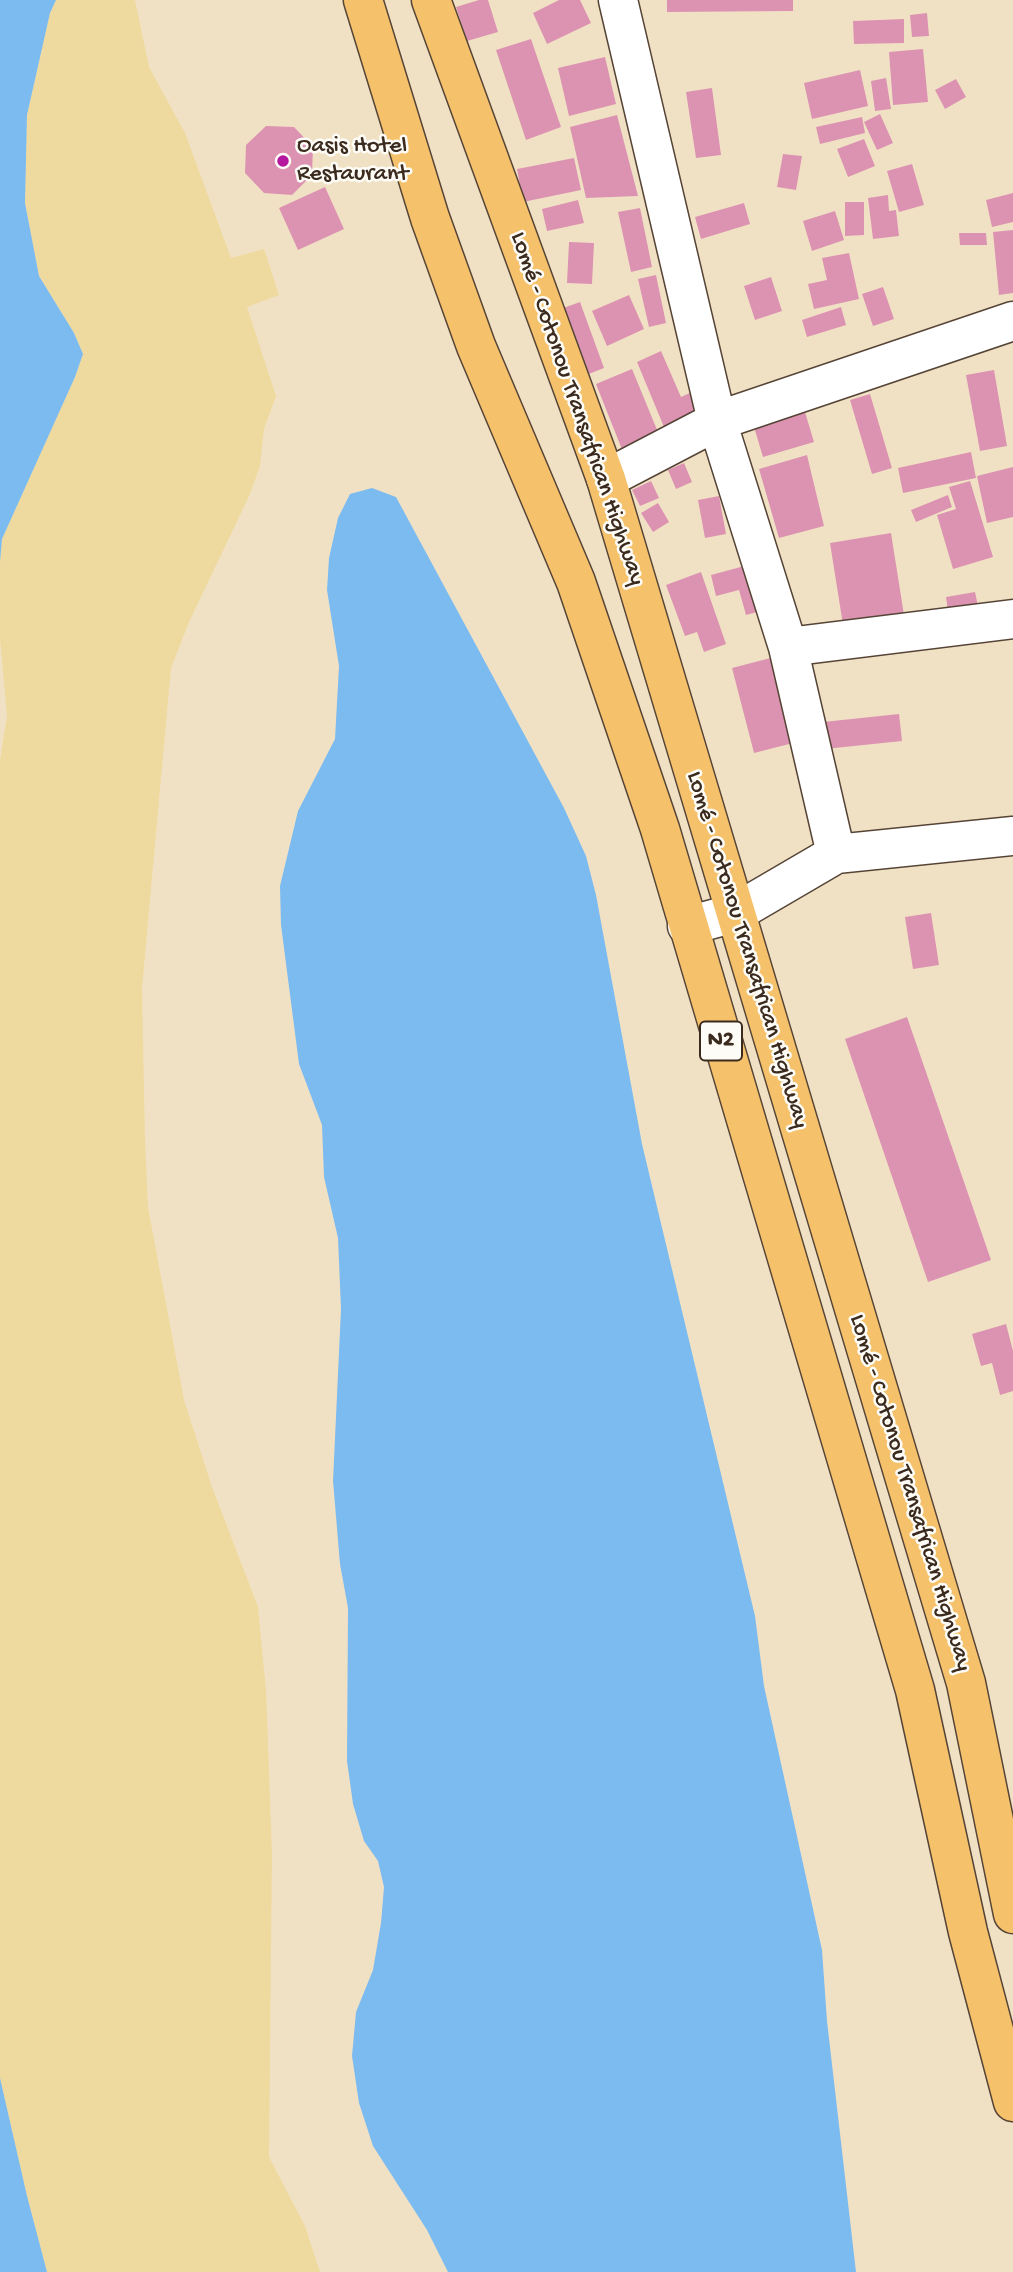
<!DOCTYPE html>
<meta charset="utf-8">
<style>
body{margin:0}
canvas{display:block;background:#f1e1c4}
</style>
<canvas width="1013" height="2272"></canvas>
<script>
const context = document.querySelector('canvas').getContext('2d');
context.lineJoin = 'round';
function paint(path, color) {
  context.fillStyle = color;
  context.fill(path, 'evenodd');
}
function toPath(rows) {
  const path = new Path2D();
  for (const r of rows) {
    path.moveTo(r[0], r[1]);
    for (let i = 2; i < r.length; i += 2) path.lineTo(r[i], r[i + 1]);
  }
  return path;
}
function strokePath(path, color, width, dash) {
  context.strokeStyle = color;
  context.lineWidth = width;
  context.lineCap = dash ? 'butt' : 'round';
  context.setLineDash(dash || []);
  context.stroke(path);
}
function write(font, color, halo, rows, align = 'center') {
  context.font = font + ' "Gochi Hand",sans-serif';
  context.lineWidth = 5;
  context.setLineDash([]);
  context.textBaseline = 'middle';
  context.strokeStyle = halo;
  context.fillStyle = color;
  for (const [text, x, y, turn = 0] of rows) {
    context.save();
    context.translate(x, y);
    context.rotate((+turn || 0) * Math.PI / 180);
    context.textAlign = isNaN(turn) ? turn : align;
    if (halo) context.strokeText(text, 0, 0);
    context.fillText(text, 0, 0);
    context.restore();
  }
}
const sand = toPath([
 [56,0,135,0,149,67,185,133,231,258,264,249,279,295,247,307,276,396,264,429,260,466,250,494,189,622,171,668,142,988,145,1141,148,1207,184,1400,212,1487,258,1607,266,1691,272,1852,269,2157,305,2226,320,2272,47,2272,27,2196,0,2078,0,760,7,716,0,638,0,562,2,539,75,377,83,354,74,333,39,276,25,203,27,115,50,13]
]);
const water = toPath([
 [0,0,56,0,50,13,27,115,25,203,39,276,74,333,83,354,75,377,2,539,0,562],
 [372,488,396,497,564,808,586,856,596,895,642,1144,755,1616,764,1686,822,1950,827,2021,856,2272,448,2272,427,2230,373,2146,359,2103,352,2056,356,2012,373,1970,381,1923,384,1887,378,1861,364,1841,353,1804,347,1761,348,1608,340,1564,333,1481,341,1309,338,1238,324,1177,322,1125,299,1064,281,925,280,886,298,811,335,739,339,666,327,590,329,558,338,518,350,494],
 [0,2078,27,2196,47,2272,0,2272]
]);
const building = toPath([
 [479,0,488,0,498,32,467,41,456,7],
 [559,0,580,0,591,23,547,44,533,13],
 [667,0,793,0,793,11,667,12],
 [927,13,929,36,912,37,910,15],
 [904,19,904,43,854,44,853,21],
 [531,39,561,127,526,140,496,50],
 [923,49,928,102,893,105,889,52],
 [605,57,616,104,569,116,558,68],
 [860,70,868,106,812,119,804,83],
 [886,78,891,109,875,111,871,81],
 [956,79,966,97,945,109,935,90],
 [712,88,721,155,696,158,686,92],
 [880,114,893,143,877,150,864,122],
 [617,115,638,196,586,198,570,127],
 [862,117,865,133,820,144,816,127],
 [266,126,294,127,313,147,312,175,292,195,264,193,245,173,246,145],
 [864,139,875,166,848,177,837,149],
 [783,154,802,156,796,190,777,187],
 [574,158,581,190,523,202,517,169],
 [912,164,924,205,899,212,887,171],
 [325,187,344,229,298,250,279,208],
 [1013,193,1013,222,992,227,986,200],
 [888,195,889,211,896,210,899,236,873,239,868,198],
 [578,200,584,223,547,231,542,209],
 [845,202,864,202,864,235,845,236],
 [744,203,750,224,701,239,695,217],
 [640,208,652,267,631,272,618,212],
 [835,211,844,240,812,251,803,221],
 [1013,230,1013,293,999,295,993,232],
 [959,233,986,233,987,245,960,245],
 [569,242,594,243,592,284,567,283],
 [849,253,859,299,814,309,808,284,827,280,822,258],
 [656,275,666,323,649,327,638,279],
 [771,277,782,311,755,320,744,286],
 [883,287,894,319,873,326,862,294],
 [629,295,644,329,607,346,592,311],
 [580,302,604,368,576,379,552,312],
 [841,307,846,325,807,337,802,320],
 [661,351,681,397,692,392,700,411,664,427,637,362],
 [632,369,660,437,623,452,596,384],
 [994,370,1007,446,980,451,966,375],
 [870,394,892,468,872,474,850,400],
 [805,412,814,442,763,457,754,427],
 [971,452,976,478,903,493,898,468],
 [807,455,824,526,779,538,759,469],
 [684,463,692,482,676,489,668,470],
 [1013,467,1013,517,987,523,977,476],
 [651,481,659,498,640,506,632,490],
 [970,481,993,557,953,569,937,515,956,509,949,487],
 [948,495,952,507,916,522,911,510],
 [719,496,726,534,705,538,698,500],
 [658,503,669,522,653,532,641,513],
 [891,533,904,615,843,625,830,543],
 [748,565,761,611,746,615,739,590,716,596,711,575],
 [701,572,726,644,704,652,697,632,685,636,666,585],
 [975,592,978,606,948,611,946,597],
 [782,655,805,740,754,753,732,668],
 [899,714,902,741,825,749,823,722],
 [931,913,939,965,913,969,905,917],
 [907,1017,991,1260,928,1282,845,1039],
 [1006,1324,1013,1351,1013,1391,1000,1395,992,1363,981,1366,972,1334]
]);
const minor = toPath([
 [618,0,717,421,788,647,836,854],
 [606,479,717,421,1013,321],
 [788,647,1013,619],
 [687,926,735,913,836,854,1013,836]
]);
const trunk = toPath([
 [363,0,430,218,476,346,576,582,660,829,915,1690,968,1932,1013,2102],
 [431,0,606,479,966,1683,1013,1914]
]);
const markers = [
 [283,161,7,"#b5179e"]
];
const shields = [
 [721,1041,42]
];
const shieldNames = [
 ["N2",721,1041]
];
const poiNames = [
 ["Oasis Hotel",297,147],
 ["Restaurant",297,175]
];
const streetNames = [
 ["Lomé - Cotonou Transafrican Highway",576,409,71],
 ["Lomé - Cotonou Transafrican Highway",746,950,73],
 ["Lomé - Cotonou Transafrican Highway",909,1493,73]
];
paint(sand, '#eeda9e');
paint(water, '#7cbbf0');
paint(building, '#dc93b2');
strokePath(minor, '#564537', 41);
strokePath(trunk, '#564537', 41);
strokePath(minor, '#fff', 38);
strokePath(trunk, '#f5c16b', 38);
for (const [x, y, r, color] of markers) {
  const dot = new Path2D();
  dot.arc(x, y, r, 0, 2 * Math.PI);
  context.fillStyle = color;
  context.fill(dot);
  strokePath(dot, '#fdfcf7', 2.5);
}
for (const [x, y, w] of shields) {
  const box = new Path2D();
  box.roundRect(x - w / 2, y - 19.5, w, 39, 5);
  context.fillStyle = '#fdfcf7';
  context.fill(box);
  strokePath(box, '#3b2a1e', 2);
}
write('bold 23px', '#3b2a1e', null, shieldNames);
write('24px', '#3b2a1e', '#fdfcf7', poiNames, 'left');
write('24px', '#3b2a1e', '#fdfcf7', streetNames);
</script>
